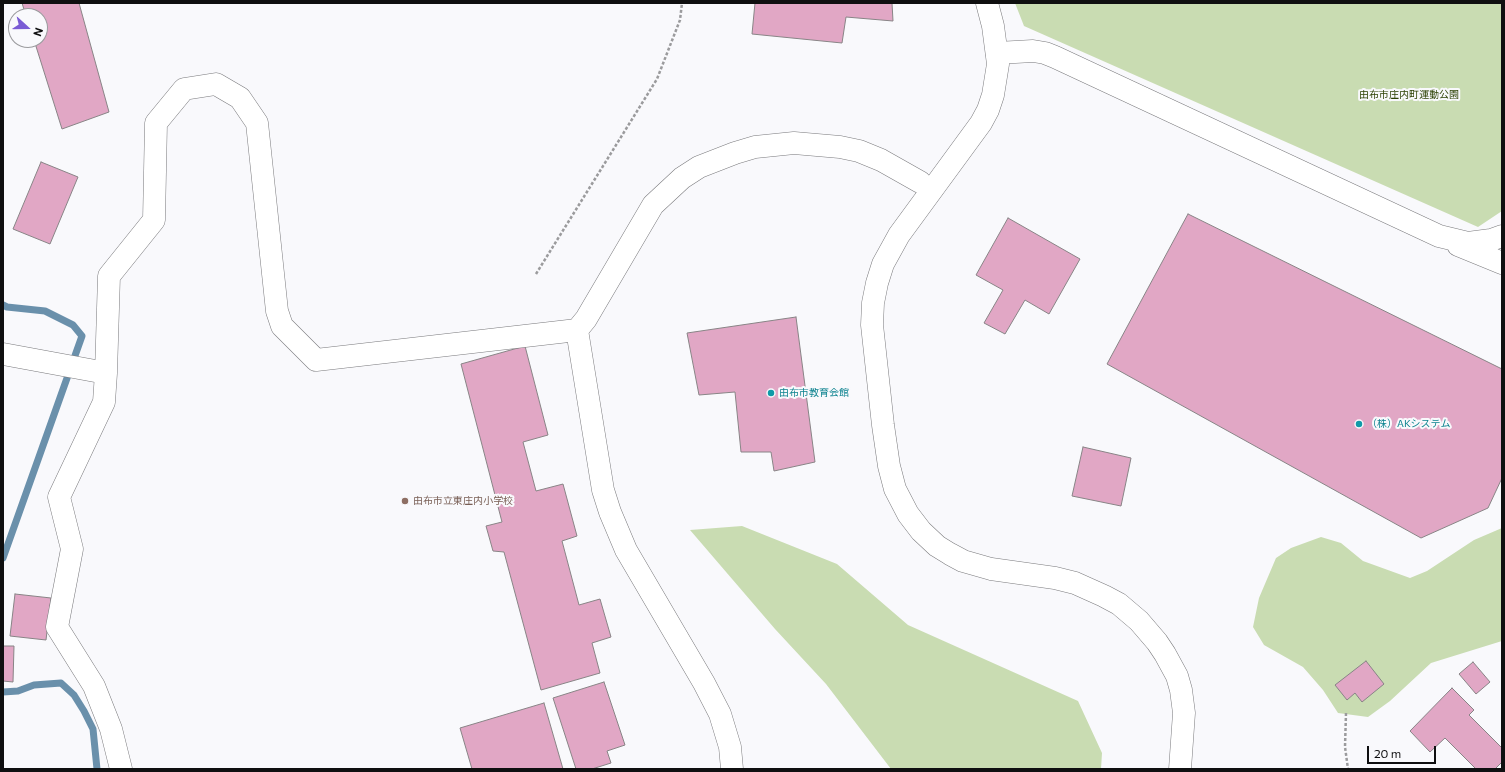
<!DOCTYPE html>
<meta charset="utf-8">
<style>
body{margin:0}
#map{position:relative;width:1505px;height:772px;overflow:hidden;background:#f9f9fc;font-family:Commissioner,sans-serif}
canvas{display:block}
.frame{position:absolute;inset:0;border:4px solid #0f0f10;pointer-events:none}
.north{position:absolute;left:8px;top:8px;width:40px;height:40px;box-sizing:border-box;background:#f9f9fc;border:1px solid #9b9b9e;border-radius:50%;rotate:111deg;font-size:11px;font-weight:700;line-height:16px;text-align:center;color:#0f0f10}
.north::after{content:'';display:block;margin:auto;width:14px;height:18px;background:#7a5bd5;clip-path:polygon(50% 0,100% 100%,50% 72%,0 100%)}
.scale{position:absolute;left:1367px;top:746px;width:69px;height:18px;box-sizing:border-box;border:2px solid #0f0f10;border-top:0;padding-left:5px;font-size:12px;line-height:14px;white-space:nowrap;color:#0f0f10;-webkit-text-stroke:3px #f9f9fc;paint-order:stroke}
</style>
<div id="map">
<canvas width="1505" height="772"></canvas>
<div class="frame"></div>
<div class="north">N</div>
<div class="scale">20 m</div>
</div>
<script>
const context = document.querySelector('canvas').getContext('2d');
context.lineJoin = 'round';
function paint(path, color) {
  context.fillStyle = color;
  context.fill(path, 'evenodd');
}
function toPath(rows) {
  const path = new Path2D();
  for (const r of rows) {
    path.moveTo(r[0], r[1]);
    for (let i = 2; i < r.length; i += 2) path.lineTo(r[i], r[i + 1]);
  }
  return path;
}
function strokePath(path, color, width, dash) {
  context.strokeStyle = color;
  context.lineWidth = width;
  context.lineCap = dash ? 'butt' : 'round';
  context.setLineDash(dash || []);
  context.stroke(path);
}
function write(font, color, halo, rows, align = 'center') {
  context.font = font + ' Commissioner,"Noto Sans JP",sans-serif';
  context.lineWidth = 4;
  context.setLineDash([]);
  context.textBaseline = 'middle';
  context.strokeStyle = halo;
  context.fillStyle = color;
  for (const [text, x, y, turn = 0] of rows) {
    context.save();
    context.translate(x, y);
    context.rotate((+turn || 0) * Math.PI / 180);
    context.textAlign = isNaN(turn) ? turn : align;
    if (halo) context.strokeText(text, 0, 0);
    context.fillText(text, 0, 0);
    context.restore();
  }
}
const green = toPath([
 [1015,3,1502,3,1502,211,1478,227,1024,26],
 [742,526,837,564,908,625,1078,701,1102,753,1101,769,891,769,826,684,775,629,690,530],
 [1502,528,1502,641,1431,663,1390,701,1368,717,1338,713,1323,690,1303,667,1264,645,1253,627,1259,598,1276,558,1291,548,1321,537,1341,543,1363,561,1410,578,1427,571,1474,540]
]);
const stream = toPath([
 [3,305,7,307,45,311,73,325,82,336,3,558],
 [3,692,18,691,34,685,61,683,74,695,84,711,93,729,97,769]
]);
const building = toPath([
 [22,3,79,3,109,112,62,129,34,40,40,40,40,16,26,16,22,3],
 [755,3,892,3,893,21,846,17,842,43,752,34,755,3],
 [41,162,78,177,50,244,13,229,41,162],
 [1188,214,1502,369,1502,478,1488,508,1421,538,1107,364,1188,214],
 [1008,218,1080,259,1049,314,1025,300,1005,334,984,323,1003,290,976,275,1008,218],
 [796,317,815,462,774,471,771,452,741,452,735,392,699,395,687,333,796,317],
 [525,346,548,435,523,442,536,491,563,484,577,536,562,541,579,605,600,599,611,637,592,643,600,673,541,690,504,552,493,551,486,526,502,522,461,364,525,346],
 [1083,447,1131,458,1121,506,1072,496,1083,447],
 [15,594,51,598,46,640,10,636,15,594],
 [3,646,14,646,13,682,3,681,3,646],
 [1366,661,1384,684,1362,702,1355,693,1347,700,1335,685,1366,661],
 [1473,662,1490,682,1476,694,1459,674,1473,662],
 [604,682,625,745,607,751,611,763,592,769,576,769,553,698,604,682],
 [1452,688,1474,710,1469,715,1502,748,1502,762,1495,769,1476,769,1445,738,1430,752,1410,731,1452,688],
 [544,703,563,769,472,769,460,728,544,703]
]);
const path = toPath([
 [536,274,657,79,680,20,682,3],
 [1346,713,1345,747,1348,769]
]);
const minor = toPath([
 [997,53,1033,51,1045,53,1055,57,1439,236,1468,243,1491,240,1502,236],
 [1458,245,1502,263],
 [577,330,603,490,610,512,626,550,704,683,720,714,730,747,732,769],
 [3,354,106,373,109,276,154,220,156,123,184,89,216,84,240,98,257,123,277,311,282,326,316,360,577,330,586,319,653,205,682,178,699,167,735,153,755,147,794,143,840,147,859,151,881,160,920,182],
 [106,373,104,402,59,497,72,549,57,627,94,686,111,729,121,769]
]);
const tertiary = toPath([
 [987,3,993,26,998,64,993,95,988,110,981,123,899,235,883,264,877,283,873,303,872,325,883,425,889,466,895,489,908,514,921,531,937,546,950,554,963,561,991,569,1055,578,1075,583,1104,596,1119,604,1139,621,1157,642,1165,654,1177,676,1181,690,1184,713,1180,769]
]);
const markers = [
 [771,393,4,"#0f9aa8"],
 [1359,424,4,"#0f9aa8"],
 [405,501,4,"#8d6e63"]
];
const parkNames = [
 ["由布市庄内町運動公園",1409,95]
];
const cultureNames = [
 ["由布市教育会館",779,393],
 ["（株）AKシステム",1367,424]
];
const educationNames = [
 ["由布市立東庄内小学校",413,501]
];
paint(green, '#c9dcb2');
strokePath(stream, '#6a90ab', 7);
paint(building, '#e1a7c5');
strokePath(building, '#888486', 1);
strokePath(minor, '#7a7a7d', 23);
strokePath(tertiary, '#7a7a7d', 23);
strokePath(path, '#9b9b9d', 2.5, [3, 2]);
strokePath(minor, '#fff', 22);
strokePath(tertiary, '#fff', 22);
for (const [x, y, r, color] of markers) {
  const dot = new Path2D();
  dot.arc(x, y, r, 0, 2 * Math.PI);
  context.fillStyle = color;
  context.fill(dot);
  strokePath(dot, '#f9f9fc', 1.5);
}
write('10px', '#2c4103', '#f9f9fc', parkNames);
write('10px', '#0d838f', '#f9f9fc', cultureNames, 'left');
write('10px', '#785e54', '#f9f9fc', educationNames, 'left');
</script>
